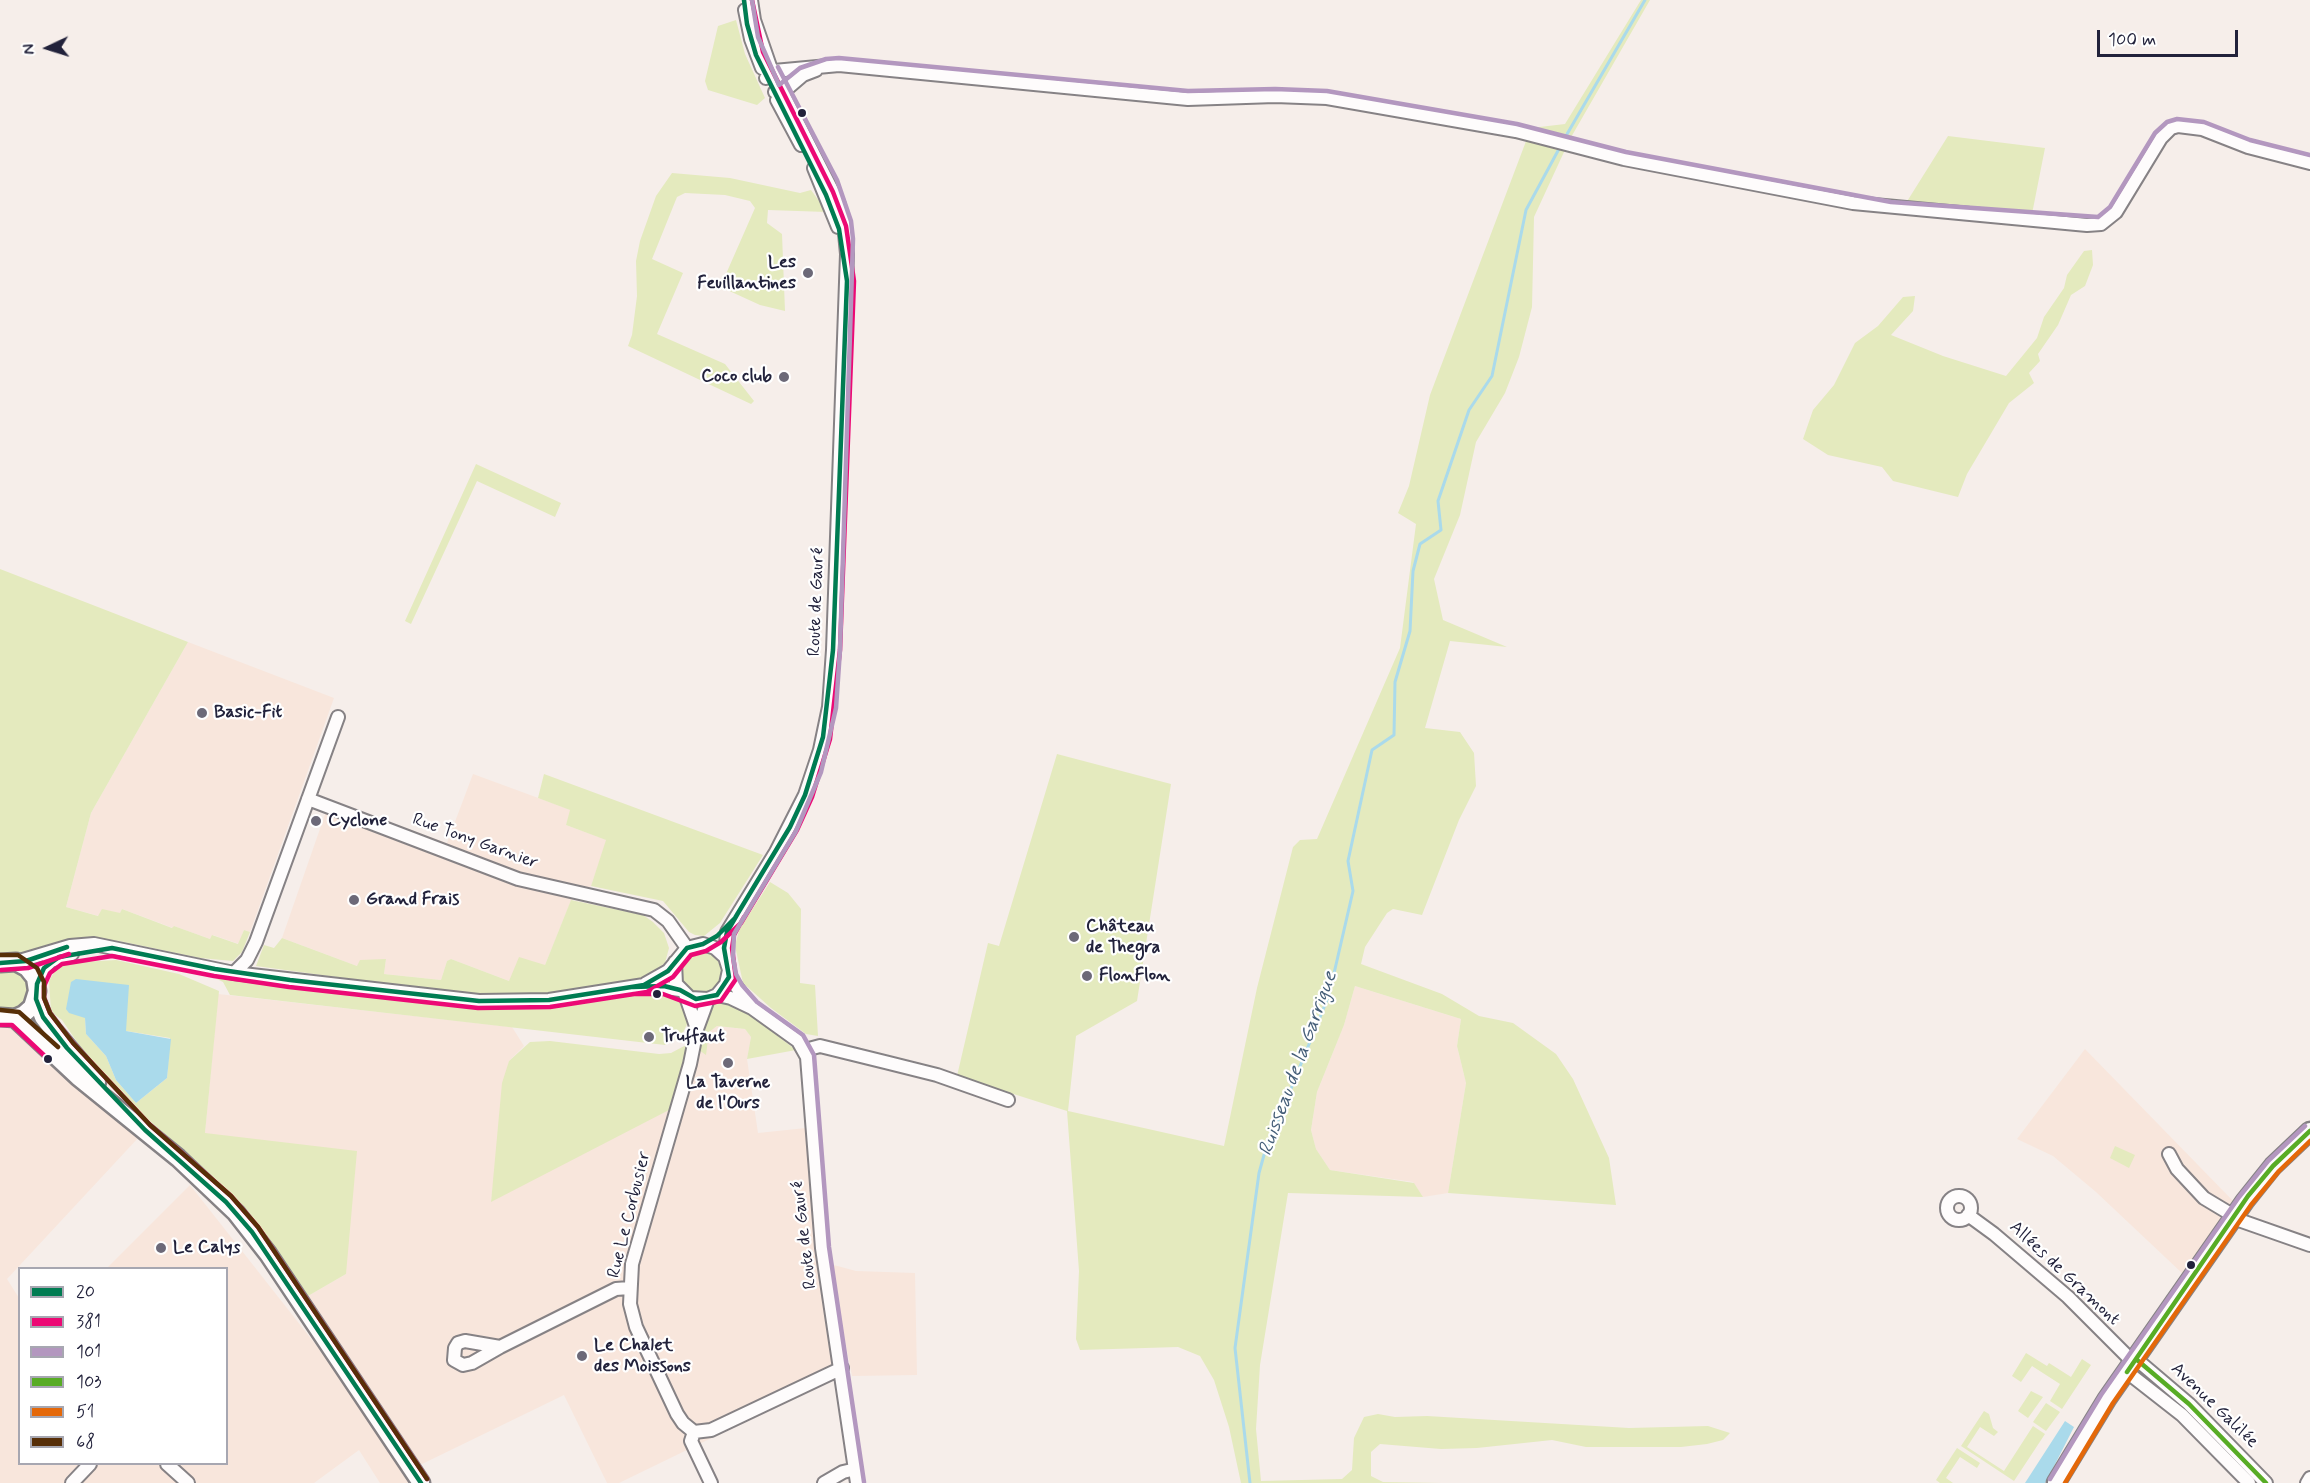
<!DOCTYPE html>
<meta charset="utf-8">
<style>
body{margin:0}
#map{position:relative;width:2310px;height:1483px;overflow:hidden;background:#f6eeea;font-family:Mynerve,sans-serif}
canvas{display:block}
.legend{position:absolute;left:18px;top:1267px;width:210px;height:198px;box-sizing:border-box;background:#fff;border:2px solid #a7a7b1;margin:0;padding:8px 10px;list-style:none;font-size:18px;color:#22223b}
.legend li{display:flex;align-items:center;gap:12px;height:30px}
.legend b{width:30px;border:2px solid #a7a7b1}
.north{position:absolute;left:18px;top:18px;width:60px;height:60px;-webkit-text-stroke:4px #fff;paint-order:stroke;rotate:266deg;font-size:16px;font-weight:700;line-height:24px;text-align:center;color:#22223b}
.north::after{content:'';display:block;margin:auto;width:21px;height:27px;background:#22223b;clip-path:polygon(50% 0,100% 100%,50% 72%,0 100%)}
.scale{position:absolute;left:2097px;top:30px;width:141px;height:27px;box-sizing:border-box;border:3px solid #22223b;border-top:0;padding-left:8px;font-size:18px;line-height:21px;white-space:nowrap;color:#22223b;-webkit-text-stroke:4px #fff;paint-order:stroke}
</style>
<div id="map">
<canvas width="2310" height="1483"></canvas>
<ul class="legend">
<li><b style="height:8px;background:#007c52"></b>20</li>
<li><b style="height:8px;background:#ec0975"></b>381</li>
<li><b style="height:8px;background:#b397bf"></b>101</li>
<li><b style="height:8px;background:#58ac25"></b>103</li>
<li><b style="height:8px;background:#e46809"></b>51</li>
<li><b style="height:8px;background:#572f08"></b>68</li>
</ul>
<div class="north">N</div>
<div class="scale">100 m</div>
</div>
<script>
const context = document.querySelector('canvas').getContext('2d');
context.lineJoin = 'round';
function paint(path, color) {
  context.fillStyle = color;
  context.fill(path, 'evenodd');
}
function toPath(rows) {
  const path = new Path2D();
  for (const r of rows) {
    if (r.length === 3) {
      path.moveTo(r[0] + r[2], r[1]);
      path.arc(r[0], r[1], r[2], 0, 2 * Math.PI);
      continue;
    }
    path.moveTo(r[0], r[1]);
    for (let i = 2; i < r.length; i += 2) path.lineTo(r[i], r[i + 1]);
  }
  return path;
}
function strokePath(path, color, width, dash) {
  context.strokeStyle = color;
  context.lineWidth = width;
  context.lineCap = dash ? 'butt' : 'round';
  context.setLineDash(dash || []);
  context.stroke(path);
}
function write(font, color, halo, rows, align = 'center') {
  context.font = font + ' Mynerve,sans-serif';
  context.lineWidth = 4.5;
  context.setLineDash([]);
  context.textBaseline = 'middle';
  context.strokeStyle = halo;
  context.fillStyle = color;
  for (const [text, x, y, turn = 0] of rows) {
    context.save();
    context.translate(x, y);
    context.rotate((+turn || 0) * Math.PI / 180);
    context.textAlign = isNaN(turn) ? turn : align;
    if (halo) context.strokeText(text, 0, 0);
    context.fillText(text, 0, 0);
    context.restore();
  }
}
const built = toPath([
 [188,642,334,698,250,932,244,930,239,944,213,935,210,939,174,926,173,928,122,909,120,914,99,916,66,907,91,813],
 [473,774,571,810,566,825,607,840,591,886,571,901,545,965,509,981,451,959,447,961,441,980,384,974,386,959,357,966,282,938,330,800,447,843],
 [1355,986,1461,1019,1457,1046,1466,1083,1448,1193,1423,1197,1413,1182,1330,1170,1316,1149,1311,1130,1317,1092,1344,1025],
 [218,994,512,1027,524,1046,509,1061,491,1201,688,1044,717,1026,745,1029,751,1037,747,1059,758,1133,806,1128,815,1246,835,1378,619,1483,607,1483,564,1395,420,1465,308,1296,346,1274,205,1133],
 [10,1027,22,1034,139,1137,7,1279,19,1298,20,1464,226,1464,226,1268,107,1268,190,1185,331,1364,409,1483,380,1483,359,1450,314,1483,0,1483,0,1028],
 [2085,1049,2236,1204,2183,1274,2096,1192,2053,1156,2017,1139],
 [830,1264,856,1271,915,1273,917,1375,852,1376]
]);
const green = toPath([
 [1641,0,1650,0,1570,139,1534,217,1532,307,1519,357,1505,393,1476,442,1460,515,1434,579,1443,620,1507,647,1450,641,1425,728,1460,732,1474,753,1476,786,1459,820,1422,915,1393,909,1387,913,1365,947,1361,964,1442,994,1479,1016,1513,1023,1556,1054,1573,1079,1609,1158,1616,1205,1448,1193,1466,1083,1457,1046,1461,1019,1355,986,1344,1025,1317,1092,1311,1130,1316,1149,1330,1170,1414,1183,1423,1197,1288,1193,1260,1365,1256,1429,1261,1481,1342,1479,1352,1470,1354,1438,1364,1417,1378,1414,1395,1417,1427,1416,1629,1428,1708,1426,1730,1433,1723,1440,1707,1444,1681,1447,1586,1447,1552,1440,1477,1448,1441,1449,1380,1444,1371,1452,1371,1476,1383,1482,1442,1483,1241,1483,1229,1427,1214,1380,1200,1356,1178,1347,1080,1350,1076,1339,1079,1271,1067,1111,957,1076,988,943,999,946,1057,754,1171,784,1137,1001,1076,1036,1068,1111,1224,1146,1257,988,1293,847,1300,840,1317,839,1400,648,1416,524,1398,513,1409,486,1430,395,1531,128,1565,124],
 [736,20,745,54,765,98,757,105,708,90,705,81,718,26],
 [1948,136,2045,148,2032,214,1906,203],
 [672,173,730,178,800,193,811,190,827,212,768,210,767,223,782,234,785,311,760,305,725,289,722,283,755,208,750,201,725,195,685,193,677,197,652,259,683,273,657,334,725,364,754,401,751,404,628,346,632,335,637,296,636,261,640,241,656,196],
 [2092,250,2093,265,2085,286,2071,295,2058,325,2038,354,2040,361,2029,373,2034,383,2009,403,1967,474,1958,497,1893,481,1882,467,1828,455,1803,439,1813,410,1834,385,1855,343,1878,326,1903,297,1915,296,1913,311,1891,335,1943,356,2006,376,2037,338,2044,317,2064,288,2067,275,2084,251],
 [476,464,561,503,555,517,477,481,411,624,405,621],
 [0,569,188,642,91,813,66,907,98,916,102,909,120,913,122,909,172,928,174,926,210,939,212,935,238,944,244,930,250,932,242,952,233,961,200,958,119,941,86,938,55,944,23,955,0,953],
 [544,774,763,855,720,923,704,936,695,935,689,932,663,901,591,886,606,840,566,825,570,810,538,798],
 [770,882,788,893,801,909,800,983,815,985,818,1036,806,1034,771,1008,743,983,735,946,739,930],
 [571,900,643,915,653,922,664,933,669,948,665,963,643,978,616,985,569,993,509,996,438,991,256,966,264,945,274,948,282,938,357,966,360,960,386,959,384,974,441,980,447,961,451,959,509,981,519,957,545,965],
 [701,972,20],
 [116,960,179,974,219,991,205,1133,357,1151,346,1274,308,1296,253,1218,202,1167,103,1080,62,1020,51,1012,49,981,57,967,67,963],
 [85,1018,126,1031,170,1038,167,1078,136,1103,116,1080,106,1056,86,1034],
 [12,970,25,978,29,994,21,1007,11,1011,0,1009,0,972],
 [201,971,244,980,442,1003,514,1007,665,990,681,999,688,1022,681,1037,665,1045,230,995,223,982],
 [718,1002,740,1007,796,1050,747,1059,751,1037,745,1029,717,1026,709,1032,706,1055,699,1050,710,1005],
 [550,1041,659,1054,671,1053,688,1044,669,1110,491,1202,502,1083,509,1061,530,1042],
 [2115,1146,2135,1155,2129,1168,2110,1158],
 [2026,1353,2047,1366,2049,1363,2071,1377,2082,1359,2091,1365,2062,1409,2050,1401,2060,1384,2032,1366,2021,1382,2012,1376],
 [2031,1391,2043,1397,2028,1418,2018,1411],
 [2046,1403,2060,1412,2046,1431,2033,1422],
 [1984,1411,1989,1414,1993,1428,1998,1432,1994,1436,1980,1427,1967,1447,2004,1471,2033,1426,2045,1434,2014,1481,1961,1446],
 [1957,1448,1980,1463,1977,1468,1960,1457,1946,1478,1953,1483,1940,1483,1936,1480]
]);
const water = toPath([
 [76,979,129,985,126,1031,171,1039,167,1078,136,1103,116,1080,106,1056,86,1034,85,1018,69,1013,66,1009,71,982],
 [2065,1421,2074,1427,2048,1478,2045,1483,2025,1483]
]);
const stream = toPath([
 [1563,141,1645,0],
 [1250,1483,1235,1348,1259,1173,1264,1155,1329,995,1353,891,1348,861,1372,750,1394,735,1395,682,1410,631,1413,571,1420,544,1441,530,1438,501,1469,410,1492,376,1526,210,1560,147]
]);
const minor = toPath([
 [745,10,751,39,762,68],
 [766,78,774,71,839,65,1188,99,1275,96,1327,98,1516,131,1624,159,1853,203,2087,225,2101,224,2116,212,2161,138,2171,128,2178,126,2202,129,2248,147,2310,163],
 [775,92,782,93,803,75,816,70],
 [777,100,801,145],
 [814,168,838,227],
 [308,799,518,879,654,910,668,921,687,948],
 [725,957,727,932,776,852,805,795,820,750,829,707,833,650,847,254,844,223,838,202,772,72,754,20,751,0],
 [16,962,70,946,94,944,234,973,479,1001,549,1000,644,985,680,990],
 [234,973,247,960,256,942,338,717],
 [729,977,750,1005],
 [37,984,44,968,51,961,72,954],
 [645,984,668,971,687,948,703,944,715,948,725,957,729,970,726,984,717,995,708,999,690,998,676,984,675,962],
 [685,994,697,1029],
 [717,995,731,998,752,1008,798,1041,807,1057,822,1248,857,1483],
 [708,999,697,1029,690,1064,632,1264,630,1304,636,1327,677,1414,683,1423,694,1432,711,1430,842,1368],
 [805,1050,820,1046,889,1063,937,1075,1008,1100],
 [2169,1154,2177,1169,2204,1198,2234,1216],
 [1959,1208,12],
 [1968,1215,1994,1234,2068,1297,2133,1362],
 [2233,1218,2310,1245],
 [500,1347,472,1363,463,1365,454,1360,455,1348,458,1343,465,1341,500,1347,616,1289,629,1288],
 [2136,1359,2189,1404,2266,1483],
 [2127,1372,2182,1415,2249,1483],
 [694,1432,691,1441,711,1483],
 [167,1464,188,1483],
 [72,1483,90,1464],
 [824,1483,843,1472,856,1469],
 [2307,1483,2310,1478]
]);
const major = toPath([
 [0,963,16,962,27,968,35,978,37,991,32,1007,24,1014,15,1018,0,1017],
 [36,999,43,1017,53,1030,97,1082],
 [15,1018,78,1077,178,1158,236,1213,268,1254,421,1483],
 [2056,1483,2107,1399,2245,1201,2273,1166,2310,1131]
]);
const bus1 = toPath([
 [0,963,26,961,67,947],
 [633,987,664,986,680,990,696,999,717,995,729,977,724,948,727,932,738,913],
 [421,1483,252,1232,226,1202,145,1130,67,1048,43,1017,36,999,37,984,44,968,59,957,112,948,215,969,290,980,479,1001,549,1000,644,985,668,971,687,948,703,944,717,936,735,918,790,827,805,795,823,737,833,650,847,281,839,229,826,195,756,55,747,24,744,0]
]);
const bus2 = toPath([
 [1,970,28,968,69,954],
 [633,994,663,994,695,1006,721,1001,736,979,732,948,734,935,744,917],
 [0,1025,12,1025,48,1059],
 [427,1479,258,1227,231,1196,150,1125,73,1043,50,1013,44,998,44,986,50,973,62,964,112,956,214,976,289,987,478,1008,550,1007,647,992,673,977,691,955,706,951,721,942,741,923,797,830,812,797,830,739,840,650,854,281,846,226,833,192,763,52,752,0]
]);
const bus3 = toPath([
 [752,0,758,37,779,85,800,68,826,59,839,58,1188,91,1275,89,1327,91,1517,124,1626,152,1891,202,2098,217,2110,207,2155,133,2167,122,2177,119,2204,122,2250,140,2310,155],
 [778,67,837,180,851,221,853,239,840,650,836,708,821,772,796,831,734,934,733,957,736,974,742,985,757,1002,803,1035,814,1055,829,1247,864,1482],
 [2050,1479,2101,1395,2239,1197,2268,1161,2305,1126]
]);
const bus4 = toPath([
 [2136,1359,2189,1404,2266,1483],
 [2127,1372,2248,1196,2273,1166,2310,1131]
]);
const bus5 = toPath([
 [2065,1483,2113,1403,2251,1205,2279,1171,2310,1141]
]);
const bus6 = toPath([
 [0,955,18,955,37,968,44,982,44,998,50,1013,73,1043,150,1125,231,1196,258,1227,427,1479],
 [0,1010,19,1012,58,1047]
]);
const markers = [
 [802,113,5,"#22223b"],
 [808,273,6,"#6c6978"],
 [784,377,6,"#6c6978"],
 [202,713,6,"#6c6978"],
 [316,821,6,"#6c6978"],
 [354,900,6,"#6c6978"],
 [1074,937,6,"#6c6978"],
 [1087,976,6,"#6c6978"],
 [657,994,5,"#22223b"],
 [649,1037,6,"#6c6978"],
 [48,1059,5,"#22223b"],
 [728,1063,6,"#6c6978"],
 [161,1248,6,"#6c6978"],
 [2191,1265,5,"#22223b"],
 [582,1356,6,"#6c6978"]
];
const poiNames = [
 ["Les",796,263,"right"],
 ["Feuillantines",796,284,"right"],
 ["Coco club",772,377,"right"],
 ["Basic-Fit",214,713],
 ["Cyclone",328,821],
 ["Grand Frais",366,900],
 ["Château",1086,927],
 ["de Thegra",1086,948],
 ["FlonFlon",1099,976],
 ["Truffaut",661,1037],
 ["La Taverne",728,1083,"center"],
 ["de l'Ours",728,1104,"center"],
 ["Le Calys",173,1248],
 ["Le Chalet",594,1346],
 ["des Moissons",594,1367]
];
const streetNames = [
 ["Route de Gauré",817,602,-88],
 ["Rue Tony Garnier",475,842,20],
 ["Rue Le Corbusier",630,1215,-76],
 ["Route de Gauré",805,1235,-97],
 ["Allées de Gramont",2064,1274,43],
 ["Avenue Galilée",2214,1406,44]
];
const waterNames = [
 ["Ruisseau de la Garrigue",1299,1064,-70]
];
paint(built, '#f8e6dc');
paint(green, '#e4eabe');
paint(water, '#aadaeb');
strokePath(stream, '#aadaeb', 3);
strokePath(minor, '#868285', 16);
strokePath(major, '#868285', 21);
strokePath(minor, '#fefcfc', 12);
strokePath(major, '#fefcfc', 16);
strokePath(bus1, '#007c52', 4.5);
strokePath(bus2, '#ec0975', 4.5);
strokePath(bus3, '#b397bf', 4.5);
strokePath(bus4, '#58ac25', 4.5);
strokePath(bus5, '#e46809', 4.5);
strokePath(bus6, '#572f08', 4.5);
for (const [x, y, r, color] of markers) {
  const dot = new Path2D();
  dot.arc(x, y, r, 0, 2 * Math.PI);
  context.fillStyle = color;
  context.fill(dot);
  strokePath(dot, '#fff', 2);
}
write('bold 18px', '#22223b', '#fff', poiNames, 'left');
write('18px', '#22223b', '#fff', streetNames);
write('italic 20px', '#465f79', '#fff', waterNames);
</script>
